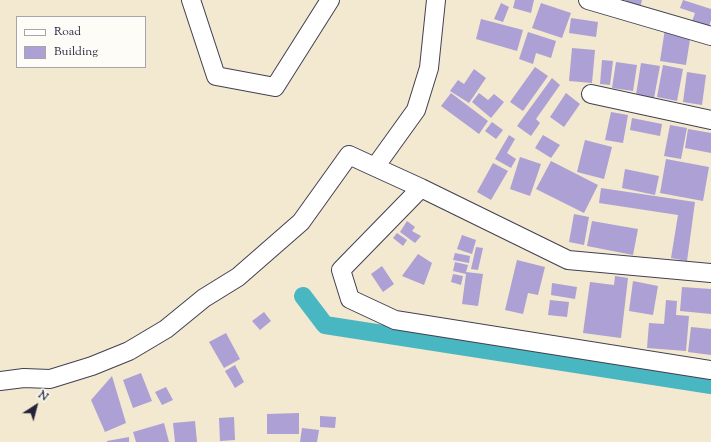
<!DOCTYPE html>
<style>
body{margin:0}
#map{position:relative;width:711px;height:442px;overflow:hidden;background:#f3e8d0;font-family:"Sorts Mill Goudy",serif}
canvas{display:block}
.legend{position:absolute;left:16px;top:16px;width:130px;height:52px;box-sizing:border-box;background:#fdfcf7;border:1px solid #a5a5ac;margin:0;padding:5px 7px;list-style:none;font-size:12px;color:#22223b}
.legend li{display:flex;align-items:center;gap:8px;height:20px}
.legend b{width:20px;border:1px solid #a5a5ac}
.north{position:absolute;left:16px;top:386px;width:40px;height:40px;-webkit-text-stroke:3px #fdfcf7;paint-order:stroke;rotate:36deg;font-size:11px;font-weight:700;line-height:16px;text-align:center;color:#22223b}
.north::after{content:'';display:block;margin:auto;width:14px;height:18px;background:#22223b;clip-path:polygon(50% 0,100% 100%,50% 72%,0 100%)}
</style>
<div id="map">
<canvas width="711" height="442"></canvas>
<ul class="legend">
<li><b style="height:5px;background:#fff"></b>Road</li>
<li><b style="height:11px;background:#aca0d4"></b>Building</li>
</ul>
<div class="north">N</div>
</div>
<script>
const context = document.querySelector('canvas').getContext('2d');
context.lineJoin = 'round';
function toPath(rows) {
  const path = new Path2D();
  for (const r of rows) {
    path.moveTo(r[0], r[1]);
    for (let i = 2; i < r.length; i += 2) path.lineTo(r[i], r[i + 1]);
  }
  return path;
}
function strokePath(path, color, width, dash) {
  context.strokeStyle = color;
  context.lineWidth = width;
  context.lineCap = dash ? 'butt' : 'round';
  context.setLineDash(dash || []);
  context.stroke(path);
}
function paint(path, color) {
  context.fillStyle = color;
  context.fill(path, 'evenodd');
}
const canal = toPath([
 [303,296,325,325,711,385]
]);
const building = toPath([
 [515,0,534,0,531,13,513,8],
 [626,0,642,0,640,8,625,3],
 [683,0,711,9,711,20,707,33,690,27,695,13,680,8],
 [501,3,509,7,503,22,494,19],
 [541,3,571,13,562,38,532,28],
 [571,18,598,22,596,37,569,33],
 [481,19,523,30,517,51,476,39],
 [665,29,691,33,686,65,660,61],
 [528,32,556,41,551,58,536,53,533,64,519,59],
 [572,48,595,50,592,83,569,81],
 [602,60,613,61,610,85,600,84],
 [616,62,637,65,633,91,612,88],
 [641,63,660,66,654,98,636,95],
 [663,65,683,69,677,101,657,97],
 [535,67,548,76,523,111,510,102],
 [474,69,486,78,469,103,450,91,458,80,464,84],
 [687,72,706,75,702,105,683,102],
 [552,78,560,85,536,119,540,123,531,136,517,126],
 [451,93,488,121,479,134,441,106],
 [479,93,488,100,494,94,504,102,491,118,472,102],
 [566,93,580,104,564,127,550,117],
 [611,112,628,115,623,143,605,140],
 [632,118,662,124,660,136,630,130],
 [492,122,503,130,496,139,485,131],
 [670,125,687,128,681,159,664,156],
 [688,129,711,133,711,153,685,148],
 [509,135,515,139,507,153,516,159,511,168,495,159],
 [543,135,560,145,551,158,535,148],
 [585,140,612,147,604,179,577,172],
 [520,157,541,164,530,196,510,189],
 [666,159,709,167,703,201,660,193],
 [551,161,598,185,584,213,536,189],
 [493,163,508,171,491,200,477,192],
 [625,169,659,176,655,195,622,188],
 [601,188,695,202,687,261,671,258,678,215,599,203],
 [574,214,589,217,584,245,569,242],
 [407,221,415,227,412,231,421,236,415,243,400,232],
 [592,221,638,229,633,255,587,246],
 [397,233,407,240,403,246,393,238],
 [462,235,476,240,472,254,457,249],
 [476,247,483,248,478,270,471,269],
 [455,253,470,256,469,263,453,260],
 [418,254,432,263,424,285,402,276],
 [517,260,545,267,538,295,528,293,523,314,505,310],
 [455,262,468,265,466,272,483,274,478,306,462,304,466,274,453,271],
 [382,266,394,284,383,292,371,274],
 [453,274,463,276,461,285,451,282],
 [615,276,628,278,621,338,583,333,590,282,614,285],
 [633,281,658,286,653,315,629,311],
 [552,283,577,287,575,299,551,295],
 [682,287,711,289,711,314,680,311],
 [550,300,569,302,567,317,548,315],
 [666,300,677,301,676,315,689,316,686,351,647,348,649,323,664,324],
 [264,312,271,321,260,330,252,321],
 [691,327,711,329,711,355,688,352],
 [226,333,240,359,224,368,209,342],
 [235,365,244,382,235,388,225,371],
 [141,373,152,401,133,408,123,380],
 [112,376,126,423,105,432,91,400],
 [166,387,173,400,162,405,155,392],
 [299,413,299,434,267,434,267,414],
 [320,416,336,417,335,428,320,427],
 [234,417,235,440,220,441,219,418],
 [195,421,197,442,175,442,173,423],
 [164,423,169,442,136,442,133,432],
 [302,428,319,430,317,442,300,442],
 [129,437,129,442,107,442,107,441]
]);
const street = toPath([
 [191,0,216,76,275,87,330,0],
 [436,0,429,68,416,110,375,167,421,188,568,260,711,273],
 [588,0,711,36],
 [591,94,711,120],
 [421,188,341,270,350,299,395,320,711,370],
 [0,381,24,378,50,379,92,366,129,351,166,329,204,298,238,277,301,222,349,155,375,167]
]);
strokePath(canal, '#48b7c1', 18);
paint(building, '#aca0d4');
strokePath(street, '#414051', 20);
strokePath(street, '#fff', 18);
</script>
